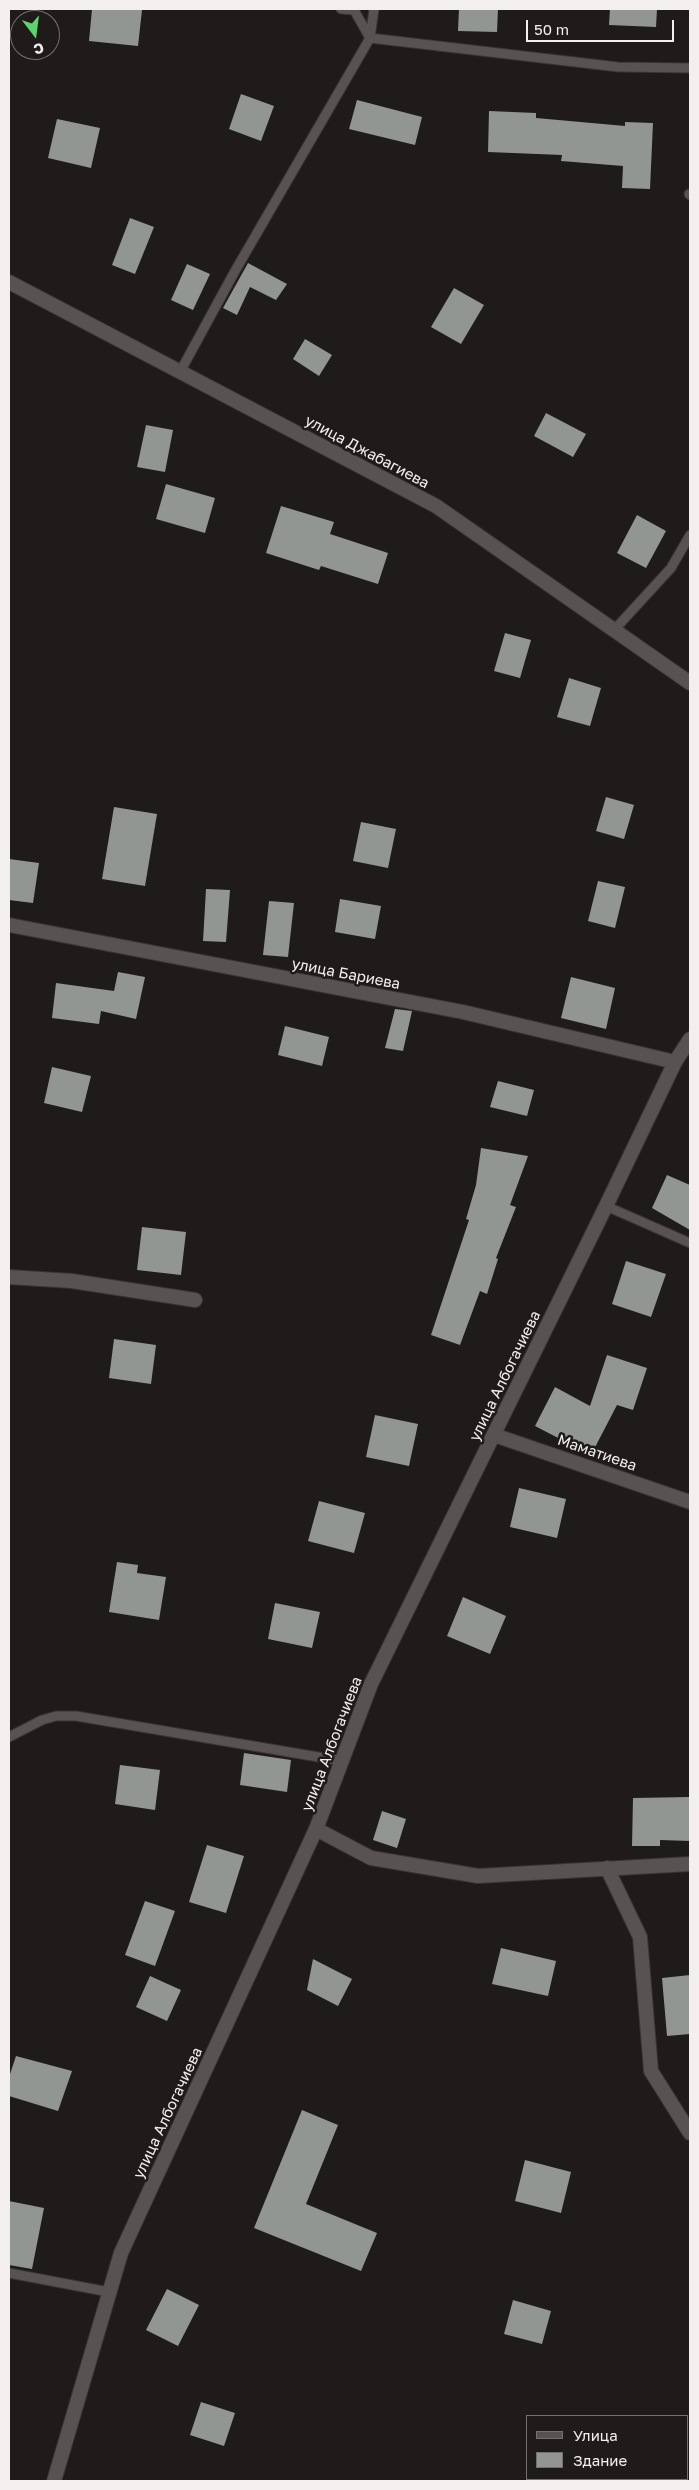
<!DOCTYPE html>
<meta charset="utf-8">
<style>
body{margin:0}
#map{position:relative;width:699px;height:2490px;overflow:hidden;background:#201b1b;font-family:"Golos Text",sans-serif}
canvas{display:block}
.frame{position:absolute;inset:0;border:10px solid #f2efee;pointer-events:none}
.legend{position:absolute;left:526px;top:2415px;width:162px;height:65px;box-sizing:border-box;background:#201b1b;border:1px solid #74706f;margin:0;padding:6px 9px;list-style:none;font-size:15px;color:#f2efee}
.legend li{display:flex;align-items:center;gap:10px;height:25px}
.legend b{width:25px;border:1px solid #74706f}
.north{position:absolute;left:10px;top:10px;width:50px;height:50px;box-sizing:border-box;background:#201b1b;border:1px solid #74706f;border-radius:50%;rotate:165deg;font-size:14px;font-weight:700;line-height:20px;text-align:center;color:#f2efee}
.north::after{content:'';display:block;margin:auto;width:18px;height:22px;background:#5bd56e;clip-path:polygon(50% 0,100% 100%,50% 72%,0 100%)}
.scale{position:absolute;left:526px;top:20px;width:148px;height:22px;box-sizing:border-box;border:2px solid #f2efee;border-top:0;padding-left:6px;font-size:15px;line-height:18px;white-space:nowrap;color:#f2efee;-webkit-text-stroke:4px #201b1b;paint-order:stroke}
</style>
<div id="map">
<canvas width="699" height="2490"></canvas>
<div class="frame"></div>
<ul class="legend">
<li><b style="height:6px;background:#585252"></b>Улица</li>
<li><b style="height:14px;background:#929692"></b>Здание</li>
</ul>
<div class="north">С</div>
<div class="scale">50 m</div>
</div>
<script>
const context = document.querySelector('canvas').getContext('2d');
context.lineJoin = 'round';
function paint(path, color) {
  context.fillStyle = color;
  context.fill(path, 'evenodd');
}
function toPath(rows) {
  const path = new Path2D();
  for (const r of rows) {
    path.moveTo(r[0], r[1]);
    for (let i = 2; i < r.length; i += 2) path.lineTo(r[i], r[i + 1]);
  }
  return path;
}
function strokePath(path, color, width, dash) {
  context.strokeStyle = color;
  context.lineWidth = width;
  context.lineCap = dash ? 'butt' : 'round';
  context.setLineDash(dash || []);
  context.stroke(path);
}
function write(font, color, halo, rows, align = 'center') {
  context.font = font + ' "Golos Text",sans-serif';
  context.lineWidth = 5;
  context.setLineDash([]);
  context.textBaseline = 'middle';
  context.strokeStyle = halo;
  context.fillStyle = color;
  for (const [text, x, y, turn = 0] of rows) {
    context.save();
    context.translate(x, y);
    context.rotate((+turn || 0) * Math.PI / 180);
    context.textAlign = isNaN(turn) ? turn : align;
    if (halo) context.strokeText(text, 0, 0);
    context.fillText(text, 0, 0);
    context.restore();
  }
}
const building = toPath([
 [92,9,142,10,138,46,89,41],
 [459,9,498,9,497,32,458,31],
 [610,9,657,9,656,27,609,25],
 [241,94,274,106,261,141,229,129],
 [357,100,422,117,415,145,349,129],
 [489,111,536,113,536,118,625,126,625,122,653,123,650,189,622,188,623,166,561,161,562,155,488,152],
 [57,119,100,128,91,168,48,158],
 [130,218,154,227,135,274,112,265],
 [248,263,287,284,276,300,250,287,237,315,223,308],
 [187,264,210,274,193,310,171,300],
 [454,288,484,305,461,344,431,327],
 [305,339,332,355,319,376,293,359],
 [546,413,586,434,573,457,534,436],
 [146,425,173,430,165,472,137,467],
 [166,484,215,498,205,533,156,519],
 [281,506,334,522,330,534,388,553,378,584,321,566,319,570,266,553],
 [637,515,666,531,646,568,617,553],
 [505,633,531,640,520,678,494,671],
 [569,678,601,688,590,726,557,717],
 [606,797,634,805,624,839,596,831],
 [114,807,157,814,145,886,102,879],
 [361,822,396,829,388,868,353,861],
 [9,859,39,863,33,903,9,900],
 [598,881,625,887,615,928,588,921],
 [206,889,230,890,226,942,203,941],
 [340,899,381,906,375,939,335,932],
 [269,901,294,903,288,957,263,955],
 [118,972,145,977,136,1019,101,1011,99,1024,52,1018,56,983,114,991],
 [571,977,615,988,606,1029,561,1018],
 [395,1009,412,1011,403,1051,385,1048],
 [285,1026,329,1037,322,1066,278,1055],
 [52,1067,91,1076,82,1112,44,1103],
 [498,1081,534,1090,527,1116,490,1107],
 [481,1148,528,1156,510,1205,516,1207,496,1258,498,1259,487,1294,480,1291,460,1345,431,1335,469,1220,466,1219,476,1185],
 [667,1175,690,1185,690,1230,652,1208],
 [142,1227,186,1232,181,1275,137,1270],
 [626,1261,666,1274,651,1317,612,1304],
 [114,1339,156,1345,151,1384,109,1378],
 [607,1355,647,1368,633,1410,617,1405,591,1455,535,1426,555,1387,590,1406],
 [375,1415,418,1424,409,1466,366,1457],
 [519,1488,566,1499,557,1538,510,1527],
 [319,1501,365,1513,354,1553,308,1541],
 [117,1562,138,1565,137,1573,166,1577,159,1620,109,1612],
 [463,1597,506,1616,490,1654,447,1636],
 [275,1603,320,1612,312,1648,268,1639],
 [244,1753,291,1760,287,1792,240,1785],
 [120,1765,160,1770,155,1810,115,1804],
 [690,1797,690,1841,660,1840,660,1846,632,1846,633,1798],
 [382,1811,406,1819,397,1848,373,1840],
 [207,1845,244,1856,226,1913,189,1902],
 [145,1901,175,1911,155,1966,125,1955],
 [501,1948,556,1961,548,1996,492,1984],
 [313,1959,352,1979,338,2006,307,1990],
 [690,1975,690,2034,667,2036,662,1978],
 [150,1976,181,1990,167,2021,136,2007],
 [16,2056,72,2071,58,2111,9,2096,9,2077],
 [302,2110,338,2125,306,2204,377,2233,361,2271,254,2228],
 [525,2160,571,2172,561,2213,515,2201],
 [9,2201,44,2208,32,2269,9,2265],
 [167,2289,199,2305,178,2346,146,2330],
 [513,2300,551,2311,542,2344,504,2334],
 [201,2402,235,2413,224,2446,190,2435]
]);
const service = toPath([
 [341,9,354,10,370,38,618,67,690,68],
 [689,194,690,195],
 [180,372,235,271,370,38,374,9],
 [615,629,671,568,690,535],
 [606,1206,690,1243],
 [9,1737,42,1720,56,1716,76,1716,342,1761],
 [9,2273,109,2292]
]);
const minor = toPath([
 [9,282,436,506,690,683],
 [9,925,463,1012,675,1062],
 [9,1277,72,1281,195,1300],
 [494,1435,690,1502],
 [316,1829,371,1858,478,1876,690,1864],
 [607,1868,640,1937,651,2071,690,2133]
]);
const tertiary = toPath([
 [54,2481,121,2253,316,1829,371,1684,606,1206,675,1062,690,1039]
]);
const streetNames = [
 ["улица Джабагиева",367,452,28],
 ["улица Бариева",346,974,11],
 ["улица Албогачиева",505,1376,-64],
 ["Маматиева",597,1453,19],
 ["улица Албогачиева",332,1744,-69],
 ["улица Албогачиева",168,2113,-65]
];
paint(building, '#929692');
strokePath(service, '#383534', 11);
strokePath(minor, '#383534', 16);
strokePath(tertiary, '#383534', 16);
strokePath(service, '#585252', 9);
strokePath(minor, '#585252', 14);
strokePath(tertiary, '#585252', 14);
write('15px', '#f2efee', '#201b1b', streetNames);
</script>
